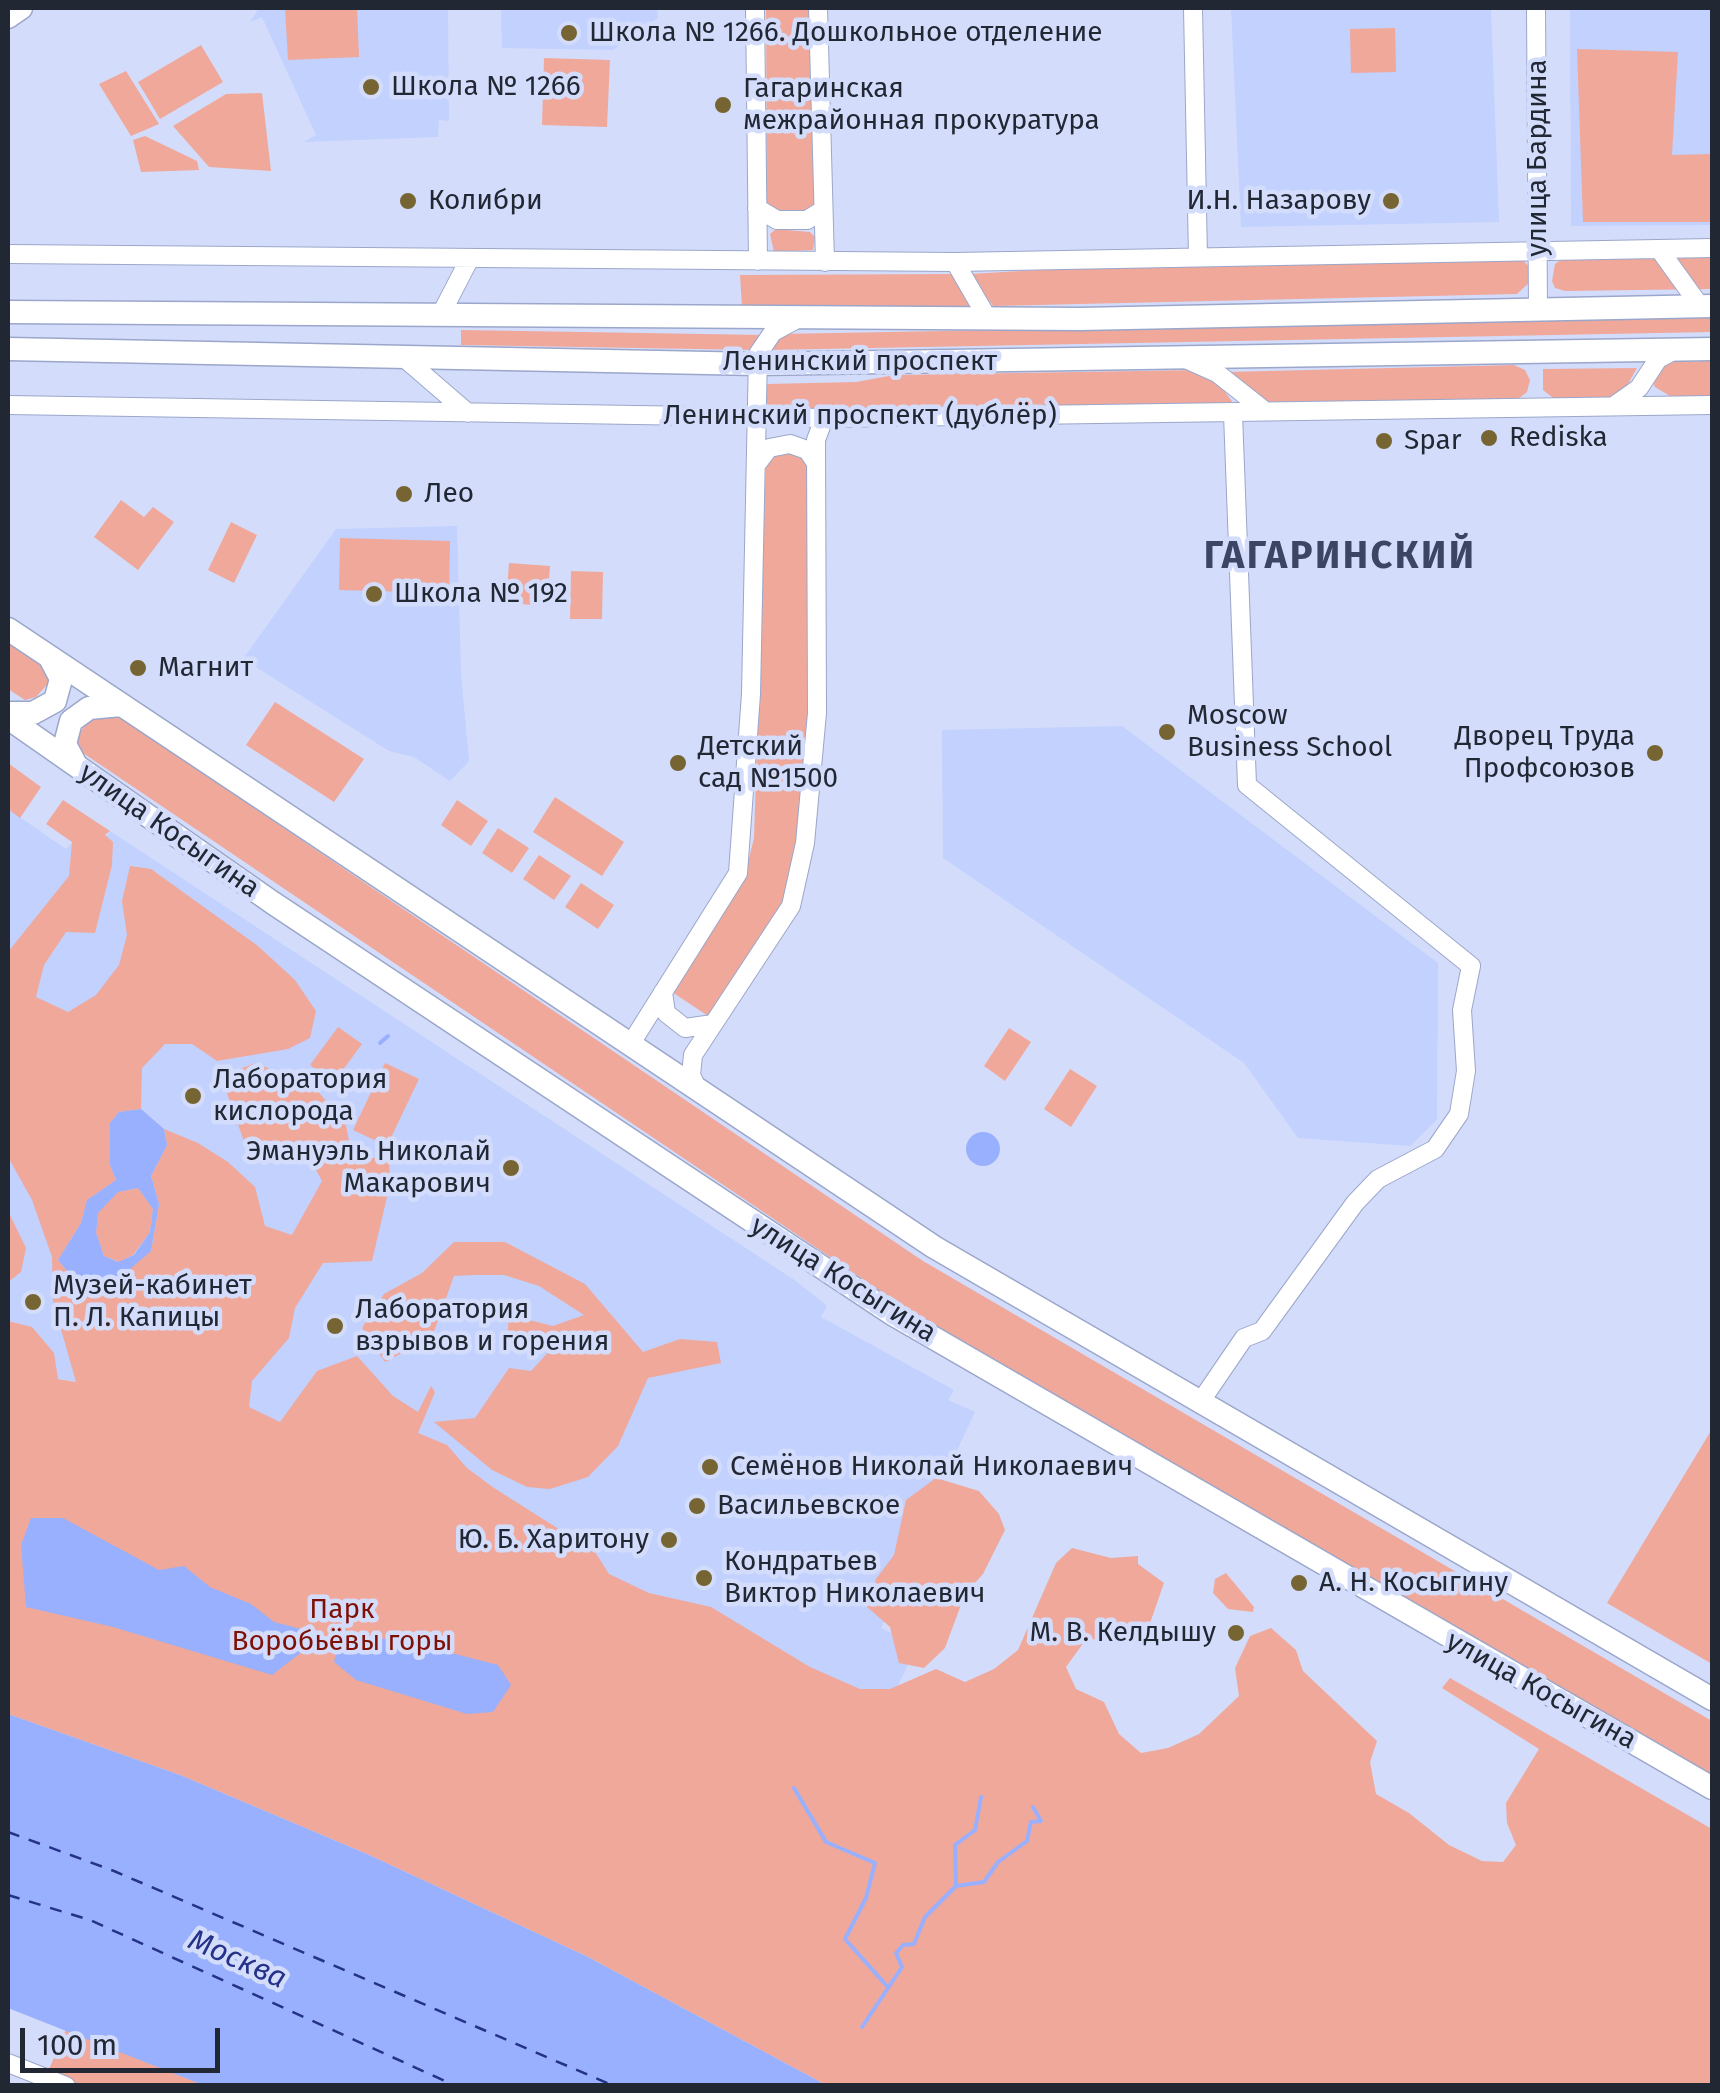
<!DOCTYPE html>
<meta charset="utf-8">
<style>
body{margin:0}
#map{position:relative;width:1720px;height:2093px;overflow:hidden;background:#d3ddfb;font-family:"Fira Sans",sans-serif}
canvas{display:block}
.frame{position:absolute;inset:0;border:10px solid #222734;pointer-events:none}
.scale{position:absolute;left:20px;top:2028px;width:200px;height:45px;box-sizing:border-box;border:5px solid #222734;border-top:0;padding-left:12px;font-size:30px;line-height:35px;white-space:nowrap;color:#222734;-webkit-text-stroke:8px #d3ddfb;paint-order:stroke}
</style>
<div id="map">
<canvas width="1720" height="2093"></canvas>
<div class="frame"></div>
<div class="scale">100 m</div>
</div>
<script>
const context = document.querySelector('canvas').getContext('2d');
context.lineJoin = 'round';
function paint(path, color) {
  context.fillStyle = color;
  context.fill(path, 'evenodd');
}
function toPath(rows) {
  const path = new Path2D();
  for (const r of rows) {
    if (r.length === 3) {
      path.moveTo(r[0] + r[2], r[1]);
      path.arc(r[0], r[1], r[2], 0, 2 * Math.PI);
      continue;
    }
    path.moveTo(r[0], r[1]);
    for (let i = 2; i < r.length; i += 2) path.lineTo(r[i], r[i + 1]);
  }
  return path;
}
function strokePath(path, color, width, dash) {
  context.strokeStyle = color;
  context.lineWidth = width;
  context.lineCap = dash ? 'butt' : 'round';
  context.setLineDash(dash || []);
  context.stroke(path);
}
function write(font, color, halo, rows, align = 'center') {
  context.font = font + ' "Fira Sans",sans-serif';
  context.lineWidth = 9;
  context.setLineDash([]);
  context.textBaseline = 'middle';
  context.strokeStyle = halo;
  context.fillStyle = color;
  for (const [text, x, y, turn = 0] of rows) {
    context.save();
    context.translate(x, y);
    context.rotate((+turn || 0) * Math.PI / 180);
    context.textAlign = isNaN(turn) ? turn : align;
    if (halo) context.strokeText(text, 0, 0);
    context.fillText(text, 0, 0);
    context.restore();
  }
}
const built = toPath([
 [259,8,448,8,449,121,439,120,438,137,304,142,316,135,262,17,250,22],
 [501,8,657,8,658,18,613,50,502,48],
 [1231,8,1491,8,1499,222,1241,227],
 [1570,8,1712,8,1712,225,1571,226],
 [457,526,461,674,469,761,450,781,414,757,389,751,243,659,336,529],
 [1122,726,1438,963,1437,1120,1410,1146,1298,1138,1244,1063,943,858,942,730],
 [8,809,66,849,82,832,108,835,110,831,796,1281,827,1306,821,1317,954,1390,948,1400,975,1412,942,1482,926,1537,881,1628,917,1645,884,1716,276,1420,8,1369]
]);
const green = toPath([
 [285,8,357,8,359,57,288,60],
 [766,8,811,8,816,210,772,214,767,206],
 [1395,28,1396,72,1351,73,1350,29],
 [201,45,223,82,160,119,138,82],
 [1577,49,1678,52,1672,155,1712,154,1712,222,1583,222],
 [544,58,610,60,607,127,542,125],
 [126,71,159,124,131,136,99,84],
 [262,93,271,171,209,167,173,126,226,94],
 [145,136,197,161,199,170,141,172,133,140],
 [776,229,810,232,815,237,813,250,774,252,770,234],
 [1712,254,1712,289,1565,291,1555,288,1552,281,1555,264,1563,258],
 [1522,259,1530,268,1531,281,1517,294,993,306,970,274,1123,265],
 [953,274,974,307,742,307,740,275],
 [1712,317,1712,332,766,350,779,334],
 [461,330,764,335,754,350,461,345],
 [1712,361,1712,396,1670,396,1655,387,1653,382,1663,362],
 [1514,365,1525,370,1530,380,1527,392,1518,399,1255,402,1226,372],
 [1637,368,1619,400,1557,401,1543,390,1543,369],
 [1198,370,1220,385,1236,407,777,410,763,401,766,384,856,382,894,375],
 [780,449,811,459,808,709,798,833,780,913,711,1018,672,992,733,897,747,867,754,838,766,458],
 [121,500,144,517,153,507,174,522,138,570,94,537],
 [231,522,257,535,234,583,208,570],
 [340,538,450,541,449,593,339,590],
 [509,563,550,566,547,606,506,603],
 [571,571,603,572,602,619,570,619],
 [8,639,50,668,52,679,36,697,25,700,8,689],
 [275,702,364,759,334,802,246,745],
 [111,711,923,1261,1712,1721,1712,1775,956,1342,83,753,76,738,94,713],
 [8,763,41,787,20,818,8,809],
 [555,797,624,842,602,876,533,832],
 [63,800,110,831,105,835,113,842,112,865,95,933,66,932,44,965,36,997,68,1012,96,995,119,965,127,935,122,901,130,866,151,869,258,946,295,980,316,1011,310,1038,288,1049,217,1061,192,1044,165,1044,142,1068,141,1109,119,1112,110,1123,110,1165,116,1180,88,1200,81,1223,58,1260,77,1283,151,1251,159,1204,151,1176,167,1145,164,1129,198,1143,228,1162,255,1187,265,1226,292,1235,322,1181,307,1153,269,1158,247,1150,221,1076,256,1063,277,1072,302,1072,346,1125,350,1146,362,1158,389,1158,390,1184,372,1261,323,1263,295,1308,289,1338,252,1381,249,1407,280,1422,317,1371,357,1356,393,1396,418,1412,431,1386,435,1392,418,1433,447,1445,467,1468,494,1488,595,1552,609,1574,649,1593,711,1607,810,1667,860,1689,890,1689,936,1669,965,1682,994,1669,1018,1650,1056,1563,1072,1548,1111,1558,1138,1556,1138,1564,1164,1583,1148,1629,1122,1645,1087,1638,1066,1667,1076,1689,1104,1702,1119,1734,1141,1753,1168,1748,1199,1734,1239,1696,1235,1668,1250,1636,1271,1628,1296,1650,1303,1671,1377,1741,1370,1762,1376,1794,1409,1813,1449,1845,1482,1861,1503,1862,1516,1845,1507,1823,1506,1803,1539,1749,1442,1688,1450,1678,1712,1829,1712,2085,826,2085,588,1957,367,1854,180,1775,8,1714,8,1321,32,1327,54,1353,58,1379,76,1382,53,1301,52,1257,32,1200,8,1157,8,952,69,876,72,842,46,824],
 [457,800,488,821,471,846,441,825],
 [498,828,529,848,512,873,482,853],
 [539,855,571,876,554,900,523,879],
 [581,883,614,905,598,929,565,907],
 [338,1027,362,1044,334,1082,310,1065],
 [1009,1028,1031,1042,1005,1081,984,1066],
 [385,1063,419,1079,387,1146,353,1130],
 [1070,1069,1097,1086,1071,1127,1044,1109],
 [138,1188,153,1209,150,1232,133,1255,119,1262,104,1256,96,1233,98,1212,118,1192],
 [8,1211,26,1248,21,1272,8,1282],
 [454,1242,505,1242,585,1284,643,1352,680,1339,717,1342,721,1363,648,1378,618,1446,588,1477,550,1489,527,1487,492,1470,434,1422,475,1418,509,1368,531,1371,552,1348,507,1340,509,1315,553,1326,584,1315,539,1286,504,1275,474,1275,454,1276,432,1337,385,1362,362,1328,384,1294,422,1273],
 [1712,1429,1712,1664,1607,1603],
 [936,1478,979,1491,999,1514,1005,1530,983,1574,965,1594,945,1648,924,1668,899,1663,890,1627,867,1607,876,1579,894,1555,906,1500],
 [1226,1573,1254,1607,1253,1612,1228,1609,1213,1593,1215,1579],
 [66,2029,203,2085,42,2086]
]);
const water = toPath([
 [141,1109,164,1129,167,1145,151,1176,159,1204,151,1251,99,1296,77,1283,58,1260,81,1223,87,1200,116,1180,110,1165,110,1123,119,1112],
 [138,1188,153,1209,150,1232,134,1255,118,1262,104,1256,96,1233,98,1213,118,1192],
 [983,1149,17],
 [31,1518,63,1518,159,1570,184,1566,210,1587,251,1604,274,1622,305,1630,303,1651,272,1675,113,1627,26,1607,21,1545],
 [342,1633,409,1642,498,1665,511,1685,493,1712,467,1714,356,1680,334,1662],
 [8,1714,180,1775,367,1854,588,1957,826,2085,203,2085,8,2008]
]);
const stream = toPath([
 [380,1043,388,1036],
 [794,1788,826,1842,875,1863,866,1898,845,1939,886,1985],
 [956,1886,984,1882,998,1862,1027,1841,1031,1822,1041,1821,1033,1807],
 [862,2027,902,1967,896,1953,903,1945,914,1944,925,1917,956,1886,955,1845,975,1830,981,1797]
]);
const ferry = toPath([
 [8,1832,114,1871,614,2086],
 [8,1895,90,1920,456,2086]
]);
const minor = toPath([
 [755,8,758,261],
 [818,8,825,262],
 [1193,8,1198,257],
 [1536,8,1538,309],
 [757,208,777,220,807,220,823,210],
 [1659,249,1700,306],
 [8,254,955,262,1712,248],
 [955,262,988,319],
 [440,316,469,260],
 [403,357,468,413],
 [1188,360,1217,373,1265,411],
 [8,405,824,418,1712,405],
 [1615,405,1639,388,1658,359,1675,350],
 [756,465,769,448,790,444,807,450,816,463],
 [663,992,666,1013,685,1028,713,1024],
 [630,1045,738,873,751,694,758,354,773,332,797,319],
 [698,1090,691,1075,693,1055,791,906,805,843,817,713,816,440,824,418],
 [1201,1401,1244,1338,1262,1331,1355,1203,1378,1179,1435,1149,1459,1114,1466,1071,1462,1010,1471,966,1247,785,1233,414],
 [8,2063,66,2086]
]);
const major = toPath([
 [8,17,21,8],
 [8,312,1080,319,1712,306],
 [8,349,757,364,1712,349],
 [8,629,934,1247,1712,1699],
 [8,713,33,713,55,701,61,679,51,660],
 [8,718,273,903,894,1315,1712,1788],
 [75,763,65,744,71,721,89,708,121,705]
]);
const markers = [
 [569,33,10,"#766533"],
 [371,87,10,"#766533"],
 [723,105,10,"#766533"],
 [408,201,10,"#766533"],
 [1391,201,10,"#766533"],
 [1489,438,10,"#766533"],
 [1384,441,10,"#766533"],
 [404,494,10,"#766533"],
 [374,594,10,"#766533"],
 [138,668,10,"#766533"],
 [1167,732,10,"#766533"],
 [1655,753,10,"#766533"],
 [678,763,10,"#766533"],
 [193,1096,10,"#766533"],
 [511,1168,10,"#766533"],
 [33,1302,10,"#766533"],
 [335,1326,10,"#766533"],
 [710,1467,10,"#766533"],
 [697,1506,10,"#766533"],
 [669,1540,10,"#766533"],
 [704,1578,10,"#766533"],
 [1299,1583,10,"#766533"],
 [1236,1633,10,"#766533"]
];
const poiNames = [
 ["Школа № 1266. Дошкольное отделение",589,33],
 ["Школа № 1266",391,87],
 ["Гагаринская",743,89],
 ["межрайонная прокуратура",743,121],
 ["Колибри",428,201],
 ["И.Н. Назарову",1371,201,"right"],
 ["Rediska",1509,438],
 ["Spar",1404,441],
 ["Лео",424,494],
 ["Школа № 192",394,594],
 ["Магнит",158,668],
 ["Moscow",1187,716],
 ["Business School",1187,748],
 ["Дворец Труда",1635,737,"right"],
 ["Профсоюзов",1635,769,"right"],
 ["Детский",698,747],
 ["сад №1500",698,779],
 ["Лаборатория",213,1080],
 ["кислорода",213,1112],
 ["Эмануэль Николай",491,1152,"right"],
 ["Макарович",491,1184,"right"],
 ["Музей-кабинет",53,1286],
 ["П. Л. Капицы",53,1318],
 ["Лаборатория",355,1310],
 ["взрывов и горения",355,1342],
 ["Семёнов Николай Николаевич",730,1467],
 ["Васильевское",717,1506],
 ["Ю. Б. Харитону",649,1540,"right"],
 ["Кондратьев",724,1562],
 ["Виктор Николаевич",724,1594],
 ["А. Н. Косыгину",1319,1583],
 ["М. В. Келдышу",1216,1633,"right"]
];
const streetNames = [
 ["улица Бардина",1538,158,-90],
 ["Ленинский проспект",860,362],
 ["Ленинский проспект (дублёр)",860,416],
 ["улица Косыгина",169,831,35],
 ["улица Косыгина",843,1280,32],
 ["улица Косыгина",1541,1691,29]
];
const parkNames = [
 ["Парк",342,1610],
 ["Воробьёвы горы",342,1642]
];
const waterNames = [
 ["Москва",237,1960,24]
];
const districtNames = [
 ["ГАГАРИНСКИЙ",1340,557]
];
paint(built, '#c2d1fd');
paint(green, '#f0a89b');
paint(water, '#98b0fd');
strokePath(stream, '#98b0fd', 4);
strokePath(ferry, '#253289', 2.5, [12, 10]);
strokePath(minor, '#9ba7ca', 20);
strokePath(major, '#9ba7ca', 25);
strokePath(minor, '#fff', 18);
strokePath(major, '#fff', 22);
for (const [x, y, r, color] of markers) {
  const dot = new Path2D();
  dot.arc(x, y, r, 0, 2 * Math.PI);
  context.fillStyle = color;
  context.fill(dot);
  strokePath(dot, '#d3ddfb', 4);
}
write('28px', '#222734', '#d3ddfb', poiNames, 'left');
write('28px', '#222734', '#d3ddfb', streetNames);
write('28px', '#7e1105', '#d3ddfb', parkNames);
write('italic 30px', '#253289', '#d3ddfb', waterNames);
context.letterSpacing = '2.5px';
write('bold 38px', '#3c4564', '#d3ddfb', districtNames);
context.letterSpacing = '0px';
</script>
